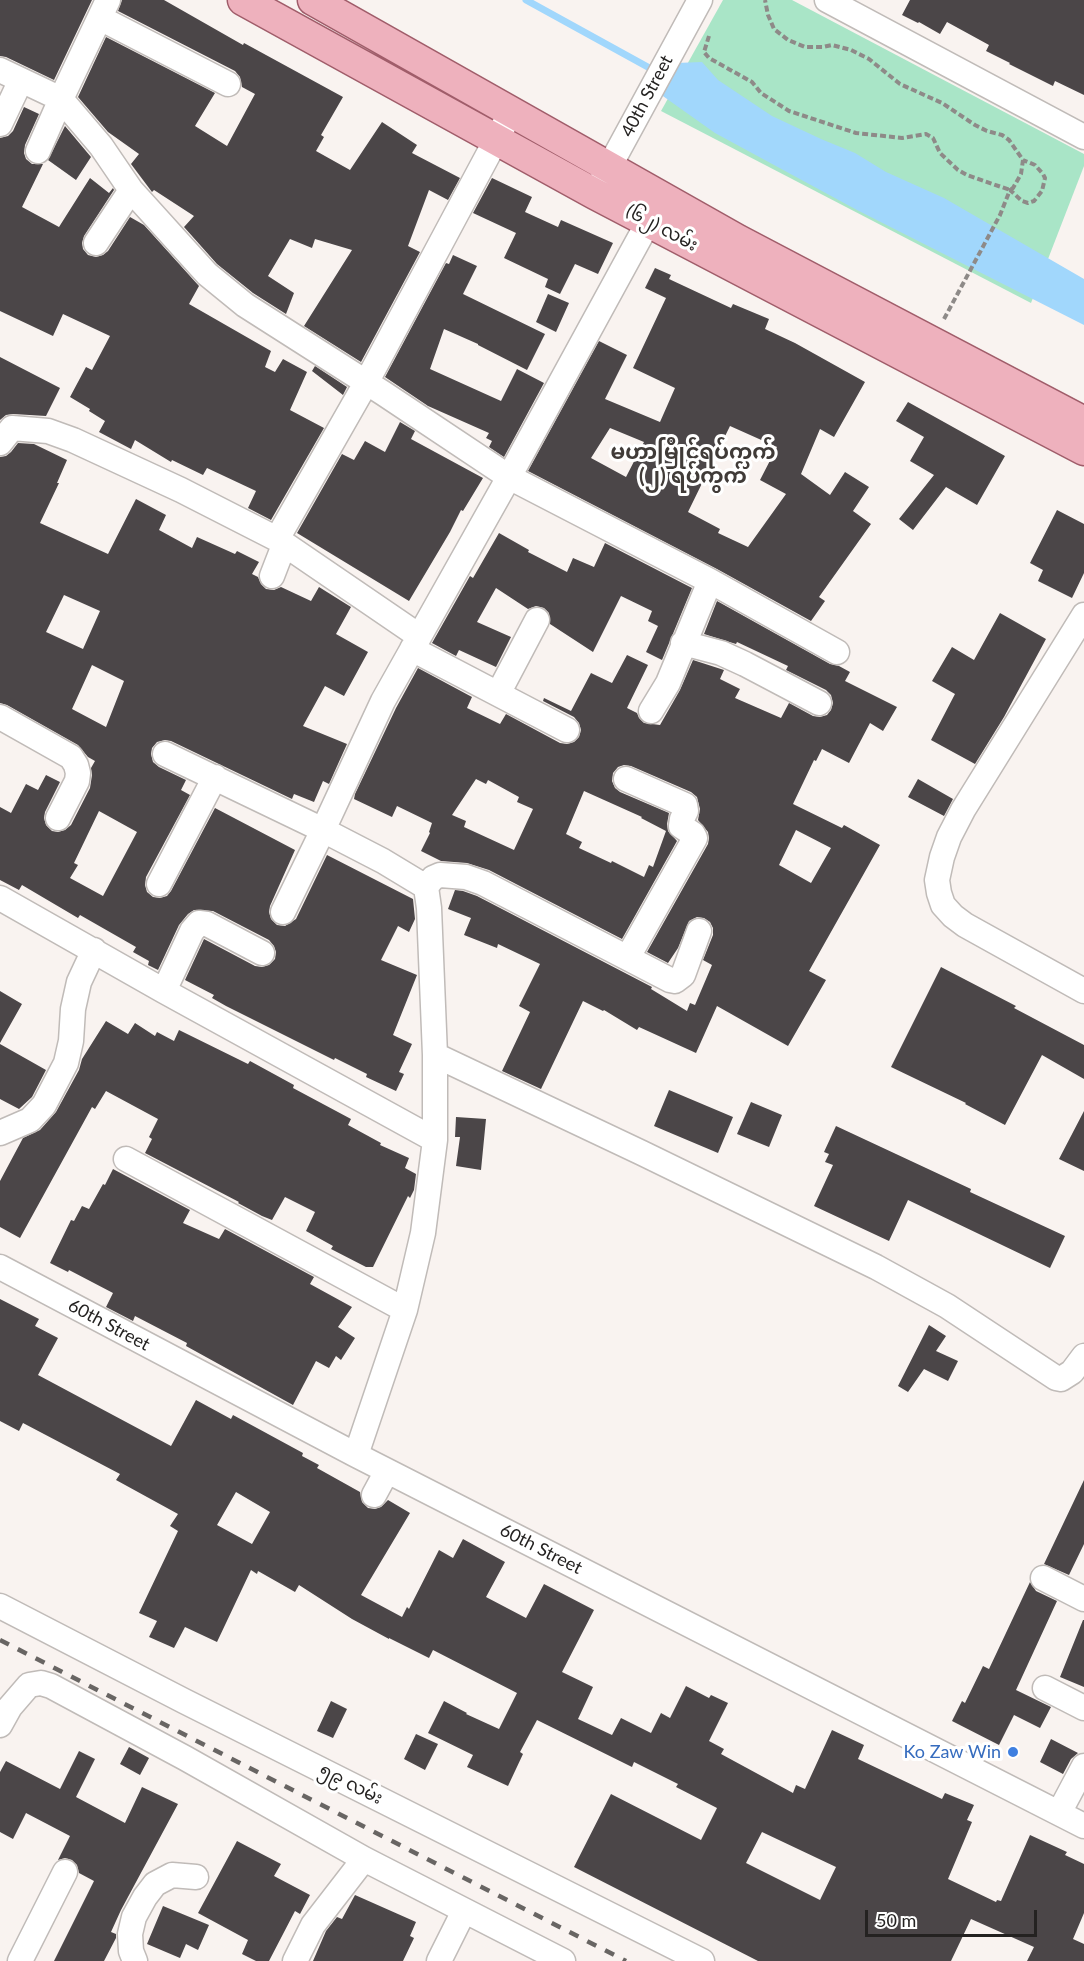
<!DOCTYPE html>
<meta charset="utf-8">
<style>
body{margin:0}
#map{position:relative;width:1084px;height:1961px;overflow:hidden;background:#f9f3f0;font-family:Lato,sans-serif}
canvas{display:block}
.scale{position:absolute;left:865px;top:1910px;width:172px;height:27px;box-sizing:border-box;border:3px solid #242221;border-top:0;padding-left:8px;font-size:18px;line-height:21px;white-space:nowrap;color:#242221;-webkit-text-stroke:4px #fff;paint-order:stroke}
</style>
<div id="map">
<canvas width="1084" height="1961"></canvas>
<div class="scale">50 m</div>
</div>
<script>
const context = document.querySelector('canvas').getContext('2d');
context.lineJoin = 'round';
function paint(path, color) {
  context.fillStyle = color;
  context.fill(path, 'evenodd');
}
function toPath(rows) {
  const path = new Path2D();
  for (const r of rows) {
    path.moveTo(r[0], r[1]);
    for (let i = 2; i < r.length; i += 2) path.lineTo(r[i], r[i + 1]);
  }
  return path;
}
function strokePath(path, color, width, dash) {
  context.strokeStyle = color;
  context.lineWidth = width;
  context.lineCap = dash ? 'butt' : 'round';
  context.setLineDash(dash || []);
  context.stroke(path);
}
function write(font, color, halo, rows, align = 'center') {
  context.font = font + ' Lato,"Noto Sans Myanmar",sans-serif';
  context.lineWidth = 6;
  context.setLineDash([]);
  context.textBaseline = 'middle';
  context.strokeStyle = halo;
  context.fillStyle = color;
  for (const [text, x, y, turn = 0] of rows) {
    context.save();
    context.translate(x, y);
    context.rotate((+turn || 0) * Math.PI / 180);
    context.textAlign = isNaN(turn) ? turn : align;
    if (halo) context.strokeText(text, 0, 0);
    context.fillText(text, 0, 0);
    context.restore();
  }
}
const green = toPath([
 [723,0,792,0,1084,154,1084,166,1031,303,661,111]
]);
const water = toPath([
 [702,62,718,80,772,116,821,139,855,153,886,172,944,198,1084,279,1084,325,857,210,715,133,660,94,676,63]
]);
const stream = toPath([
 [526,0,655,71]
]);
const building = toPath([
 [0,0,92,0,54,80,6,57,0,56],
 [122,0,164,0,243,45,244,43,343,97,321,135,324,137,316,151,350,170,382,122,417,145,412,153,460,178,448,200,429,190,408,246,420,252,361,362,304,326,352,250,315,239,312,248,290,239,268,276,294,293,286,314,253,293,217,264,184,227,194,216,154,190,152,192,131,164,139,154,108,132,78,97,106,37,215,93,195,126,227,146,255,94,242,87,240,77,235,71,118,11],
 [910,0,1084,0,1084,95,1055,81,1053,86,1009,64,1010,63,986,51,989,45,947,22,940,34,919,22,918,23,902,15],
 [24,107,39,114,25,145,24,153,26,159,32,164,43,164,22,207,59,227,90,178,109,193,113,188,114,190,84,236,82,243,83,249,88,255,96,257,103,255,108,251,130,217,144,225,199,286,189,304,271,351,265,367,275,372,283,359,307,372,290,410,324,428,271,520,248,508,256,491,207,468,203,475,172,460,171,462,135,440,131,449,99,432,105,421,89,411,90,409,70,397,86,367,92,370,110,336,63,314,53,336,0,311,0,138,8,136,13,131],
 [65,126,91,157,76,180,48,160],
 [492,178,532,197,525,212,558,227,561,220,613,243,598,274,575,264,560,294,545,287,548,279,504,258,516,233,473,213],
 [453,255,477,266,463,294,545,334,527,370,478,345,478,344,444,329,430,369,501,401,517,369,544,383,504,457,489,447,492,441,486,438,489,433,428,406,385,377,446,263,449,264],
 [655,268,671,275,669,279,731,308,733,304,769,319,765,329,795,343,865,382,834,437,820,429,801,474,830,495,845,472,869,487,853,511,871,524,819,597,825,601,811,621,717,569,528,471,599,341,627,355,605,399,660,422,675,388,633,368,666,298,645,288],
 [730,426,777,447,760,480,786,494,748,547,718,533,720,529,688,512],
 [610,428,644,442,626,477,591,458],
 [548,294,569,303,556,332,536,322],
 [0,357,60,388,46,416,13,414,6,415,0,420],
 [315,366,347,387,343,395,312,371],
 [908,402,1005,456,977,505,946,487,913,530,899,519,934,475,910,461,924,437,896,421],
 [400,422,415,431,411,439,483,478,463,511,461,510,450,532,409,601,297,533,342,454,354,460,365,441,385,452],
 [18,443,34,444,67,460,57,483,59,483,40,523,108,554,136,499,166,515,159,530,192,548,197,537,235,554,237,551,259,562,252,574,258,577,261,584,266,589,274,590,281,587,311,601,319,587,351,607,336,634,368,652,344,696,325,686,303,726,347,744,329,784,323,781,314,802,294,794,292,799,171,741,165,740,157,742,152,748,151,754,153,762,159,767,186,780,181,790,190,795,146,877,145,885,147,892,153,897,160,898,167,896,171,891,215,808,295,850,270,906,269,912,271,919,277,925,285,926,296,919,327,855,413,899,415,919,409,932,398,926,381,960,417,975,393,1035,412,1044,399,1072,404,1074,396,1091,366,1077,367,1074,335,1058,334,1060,226,1006,212,998,214,995,185,980,204,939,255,966,262,967,269,965,275,959,276,952,274,946,269,940,213,911,194,910,188,914,179,925,158,970,148,965,149,961,133,952,136,947,80,915,78,918,22,885,19,890,0,880,0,807,11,813,26,784,38,790,46,775,60,782,45,812,44,818,46,825,52,831,58,832,65,830,71,825,90,788,92,775,91,768,95,761,88,757,78,745,7,705,0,703,0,457,6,456,11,452],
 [64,595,100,611,83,649,46,632],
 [92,665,124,681,106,727,72,709],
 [99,811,137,832,103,896,70,878,78,865,74,863],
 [1057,510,1084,524,1084,573,1072,598,1038,581,1043,570,1030,563],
 [499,533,529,550,528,552,567,572,573,558,594,567,605,543,692,588,662,660,646,652,658,626,648,621,652,611,621,596,593,652,550,624,549,613,544,608,536,606,528,609,496,588,477,622,511,637,496,667,459,650,456,656,432,643,470,576,473,578],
 [717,601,830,664,839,666,850,672,845,681,897,707,883,731,870,723,849,763,822,749,816,761,814,760,793,804,842,828,844,825,880,845,809,971,826,980,788,1046,717,1006,696,1053,639,1027,637,1030,604,1010,603,1011,583,1001,541,1089,502,1071,530,1012,519,1006,540,964,498,944,497,948,464,935,471,918,448,909,455,890,463,891,477,896,652,987,651,989,687,1011,690,1003,695,1005,712,965,703,960,713,935,713,928,710,922,704,918,697,917,689,921,678,948,668,963,647,952,708,844,709,838,708,832,698,820,700,809,697,797,691,792,631,766,624,765,618,767,613,773,612,781,615,788,620,792,669,813,667,824,668,831,677,841,622,939,489,870,467,863,441,861,421,851,430,833,429,832,432,823,397,806,392,817,354,799,355,794,396,708,418,668,472,697,467,708,500,724,506,714,560,743,567,744,574,742,579,737,581,730,579,723,574,717,543,701,544,698,571,711,591,673,612,683,627,655,648,665,627,708,637,713,639,718,644,723,660,725,680,690,693,660,724,670,720,679,740,689,735,698,781,718,789,703,813,716,820,717,827,715,831,710,833,703,831,695,826,690,786,670,788,666,737,642,736,644,704,634],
 [476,779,486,784,488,780,519,797,517,802,533,809,514,850,464,827,466,821,452,815],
 [584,791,642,817,641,818,666,831,653,867,649,865,644,877,612,861,611,863,579,848,582,842,566,834],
 [796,830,831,848,811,883,779,865],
 [1000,613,1046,639,1004,717,975,764,931,740,955,694,932,681,952,647,974,660],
 [918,779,953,799,944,816,908,797],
 [941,967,1016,1006,1014,1008,1084,1045,1084,1079,1042,1055,1005,1125,965,1104,966,1103,891,1067],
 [0,991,22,1004,0,1043],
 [106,1021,128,1034,135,1023,155,1036,157,1032,174,1041,179,1030,248,1064,250,1061,294,1085,293,1088,351,1119,348,1125,381,1143,380,1145,409,1158,405,1168,416,1174,414,1190,410,1198,408,1196,373,1267,366,1267,331,1249,333,1246,306,1231,315,1212,285,1197,272,1220,262,1216,238,1203,239,1202,145,1153,152,1139,149,1137,158,1119,106,1091,95,1109,92,1107,20,1238,0,1227,0,1181,23,1138,40,1130,56,1112,79,1070,82,1059],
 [0,1044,46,1070,32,1097,19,1109,0,1099],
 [669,1090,733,1117,718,1153,654,1126],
 [751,1102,782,1115,769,1147,737,1134],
 [1084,1111,1084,1171,1059,1159],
 [456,1117,486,1119,481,1170,456,1166,460,1137,455,1137],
 [836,1126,971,1189,970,1192,1065,1236,1050,1268,908,1200,889,1241,814,1206,833,1165,825,1162,829,1154,824,1152],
 [113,1169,190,1210,183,1223,219,1239,225,1229,314,1277,310,1284,352,1307,338,1327,355,1338,341,1360,336,1356,329,1368,316,1361,293,1405,186,1346,187,1343,135,1316,133,1321,106,1307,113,1293,69,1270,68,1272,50,1263,71,1220,74,1221,82,1206,89,1209,103,1184,105,1185],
 [0,1299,39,1319,35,1326,58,1338,38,1375,171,1446,196,1400,231,1419,233,1415,303,1453,302,1456,319,1465,317,1468,360,1492,362,1502,368,1508,375,1509,381,1507,388,1500,410,1513,361,1595,402,1617,407,1607,409,1609,439,1550,453,1558,463,1539,505,1562,486,1597,526,1618,544,1584,594,1610,562,1672,593,1687,578,1719,612,1735,621,1718,651,1733,661,1713,670,1718,686,1686,709,1698,711,1695,728,1703,709,1741,724,1749,721,1754,793,1793,796,1785,805,1789,832,1730,864,1745,858,1759,942,1799,945,1793,974,1805,967,1820,972,1822,948,1879,996,1902,997,1900,1001,1901,1030,1835,1067,1852,1065,1855,1084,1864,1084,1913,1073,1939,1084,1944,1084,1961,1027,1961,1034,1947,971,1919,951,1961,758,1961,574,1867,611,1794,701,1840,717,1808,676,1787,678,1784,634,1762,632,1767,537,1720,520,1752,523,1754,508,1786,467,1767,473,1755,428,1733,444,1701,467,1713,466,1714,499,1729,517,1693,433,1650,429,1658,389,1638,389,1639,352,1619,299,1585,295,1592,258,1571,257,1574,251,1570,217,1642,185,1627,174,1648,149,1637,157,1621,139,1613,178,1531,170,1526,178,1514,116,1480,120,1474,23,1423,19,1431,0,1421],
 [236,1492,270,1512,252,1544,217,1525],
 [762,1832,836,1867,820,1900,746,1863],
 [929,1325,946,1336,936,1351,958,1361,948,1381,924,1369,908,1392,898,1386],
 [1084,1480,1084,1544,1069,1575,1044,1564],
 [1030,1582,1036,1591,1057,1601,1016,1690,1051,1707,1040,1728,1014,1715,999,1745,952,1721,962,1701,965,1703,983,1666,989,1669],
 [1083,1620,1084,1620,1084,1687,1060,1677],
 [331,1701,347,1709,333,1738,317,1731],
 [416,1734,438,1744,425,1770,404,1759],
 [1051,1739,1078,1753,1071,1759,1063,1774,1040,1762],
 [129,1747,149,1758,140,1775,120,1764],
 [79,1751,95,1759,76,1797,125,1823,142,1787,178,1804,121,1910,111,1932,116,1934,116,1938,104,1961,54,1961,94,1881,79,1873,77,1865,72,1860,65,1858,58,1860,70,1836,26,1813,13,1839,0,1832,0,1772,6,1761,60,1789],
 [237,1841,281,1864,274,1876,310,1895,300,1914,295,1911,269,1961,256,1961,242,1954,248,1940,198,1913],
 [355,1895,416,1922,410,1936,414,1938,403,1961,313,1961,326,1931,337,1917,342,1919],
 [163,1906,209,1925,198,1950,186,1944,180,1958,147,1944]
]);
const path = toPath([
 [709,36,704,52,709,58,752,82,761,93,789,111,856,133,902,138,926,134,933,138,940,153,958,170,967,175,1010,190,1013,188,1021,174,1023,160,1009,140,1002,135,987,131,975,125,942,103,900,84,869,59,851,50,832,45,823,47,805,47,788,40,774,29,768,15,765,0],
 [944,319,1000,215,1010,190,1022,201,1028,203,1034,201,1042,191,1045,178,1043,174,1035,165,1023,160]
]);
const minor = toPath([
 [827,0,1084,137],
 [100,18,228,84],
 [0,70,61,99,101,146,131,190,207,274,245,305,383,393,509,477,710,581,837,652],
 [0,124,21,80],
 [38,151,61,99,108,0],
 [601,182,700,0],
 [656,208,509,477,383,701,323,830,383,861,426,887,429,908,435,1055,642,1153,876,1267,947,1306,1056,1378,1061,1379,1072,1372,1084,1356],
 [96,243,131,190],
 [0,443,12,428,48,431,73,440,181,490,277,539,419,636],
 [277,539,366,383,511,112],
 [272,576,284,545],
 [1084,615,963,810,949,837,942,857,937,880,939,893,943,905,953,916,965,925,1084,991],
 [683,643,721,653,745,664,819,703],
 [412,649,567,730],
 [498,694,537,620],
 [651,711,668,683,710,581],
 [0,717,71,757,76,765,78,773,77,781,58,818],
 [165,754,323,830,283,912],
 [626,779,685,805,686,811,682,819,681,826,693,834,695,838,628,957],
 [159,884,215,777],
 [426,887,433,878,440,875,466,877,483,883,670,980,675,981,683,975,699,931],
 [0,898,164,991,435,1140,423,1233,405,1310,356,1455],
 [164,991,192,931,199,923,207,924,262,953],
 [435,1055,435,1140],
 [0,1133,30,1120,44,1105,66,1063,71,1041,73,1009,79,982,94,950],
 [126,1159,405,1310],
 [0,1267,356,1455,1084,1826],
 [374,1495,387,1471],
 [1043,1578,1084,1599],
 [0,1606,184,1701,702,1961],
 [1045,1688,1084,1708],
 [0,1725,10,1707,29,1685,41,1683,51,1686,185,1758,364,1859,563,1961],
 [1059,1813,1084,1766],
 [20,1961,65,1872],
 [135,1961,131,1951,130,1934,134,1917,145,1897,155,1884,172,1875,196,1877],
 [295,1961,313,1925,364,1859],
 [439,1961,464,1911]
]);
const major = toPath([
 [243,0,595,194,1084,450],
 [313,0,738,240,1084,422]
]);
const rail = toPath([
 [0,1640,626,1961]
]);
const markers = [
 [1013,1752,6,"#3f7fe0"]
];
const streetNames = [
 ["40th Street",647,96,-62],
 ["(၆၂) လမ်း",662,228,28],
 ["60th Street",109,1325,28],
 ["60th Street",541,1549,27],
 ["၅၉ လမ်း",351,1784,27]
];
const shopNames = [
 ["Ko Zaw Win",1001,1752]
];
const quarterNames = [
 ["မဟာမြိုင်ရပ်ကွက်",693,452],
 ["(၂) ရပ်ကွက်",693,476]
];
paint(green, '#a9e5c7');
paint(water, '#a1d7fc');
strokePath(stream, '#a1d7fc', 7);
paint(building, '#4b4648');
strokePath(minor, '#c0bbb8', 27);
strokePath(major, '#a05d6a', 33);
strokePath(path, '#8e8a88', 4, [6, 3]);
strokePath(minor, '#fff', 24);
strokePath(major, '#eeb1bd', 30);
strokePath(rail, '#686563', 4.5, [10, 10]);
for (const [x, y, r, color] of markers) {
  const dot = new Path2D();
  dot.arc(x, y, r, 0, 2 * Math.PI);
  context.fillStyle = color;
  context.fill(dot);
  strokePath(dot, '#fff', 2);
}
write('18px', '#242221', '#fff', streetNames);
write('18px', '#366cbe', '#fff', shopNames, 'right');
write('bold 21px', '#403b38', '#fff', quarterNames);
</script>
